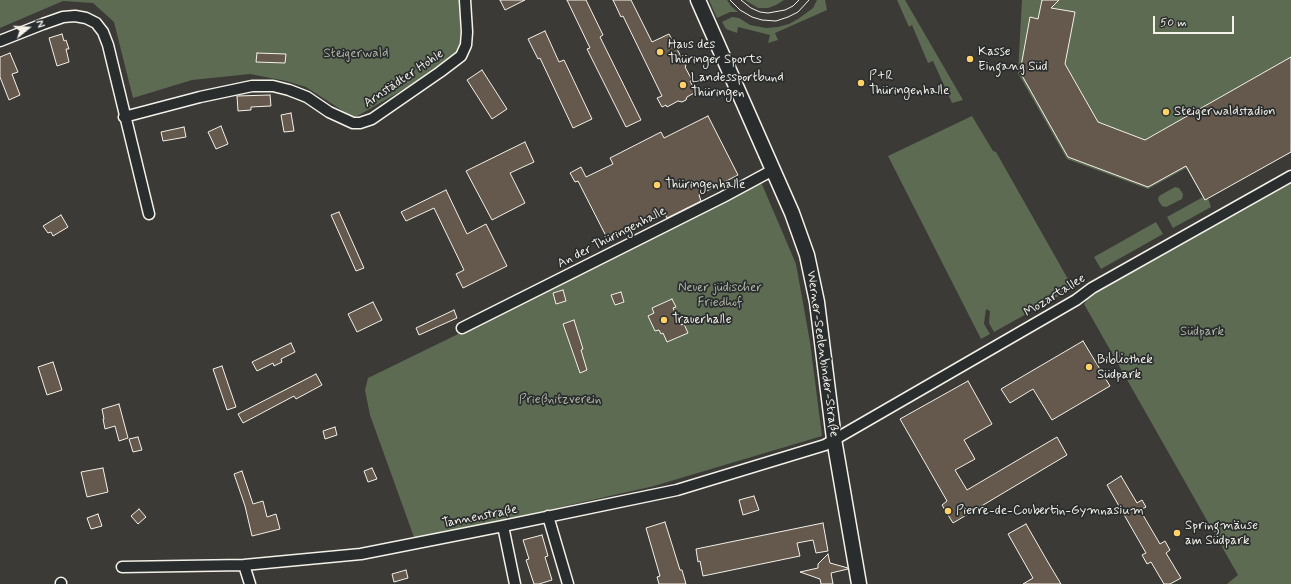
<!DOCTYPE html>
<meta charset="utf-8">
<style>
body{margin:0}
#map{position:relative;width:1291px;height:584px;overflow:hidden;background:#3b3a37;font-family:Mynerve,sans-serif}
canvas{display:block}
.north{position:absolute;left:8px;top:8px;width:40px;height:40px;-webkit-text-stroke:3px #2a2d2e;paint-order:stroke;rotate:72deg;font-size:11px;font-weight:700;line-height:16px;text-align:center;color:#f4f1e8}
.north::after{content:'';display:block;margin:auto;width:14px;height:18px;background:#f4f1e8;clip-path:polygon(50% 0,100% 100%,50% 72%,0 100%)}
.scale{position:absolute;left:1153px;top:16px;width:81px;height:18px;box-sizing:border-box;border:2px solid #f4f1e8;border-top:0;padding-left:5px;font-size:12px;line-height:14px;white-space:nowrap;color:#f4f1e8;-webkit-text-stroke:3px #2a2d2e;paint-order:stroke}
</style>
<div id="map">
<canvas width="1291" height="584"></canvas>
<div class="north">N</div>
<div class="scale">50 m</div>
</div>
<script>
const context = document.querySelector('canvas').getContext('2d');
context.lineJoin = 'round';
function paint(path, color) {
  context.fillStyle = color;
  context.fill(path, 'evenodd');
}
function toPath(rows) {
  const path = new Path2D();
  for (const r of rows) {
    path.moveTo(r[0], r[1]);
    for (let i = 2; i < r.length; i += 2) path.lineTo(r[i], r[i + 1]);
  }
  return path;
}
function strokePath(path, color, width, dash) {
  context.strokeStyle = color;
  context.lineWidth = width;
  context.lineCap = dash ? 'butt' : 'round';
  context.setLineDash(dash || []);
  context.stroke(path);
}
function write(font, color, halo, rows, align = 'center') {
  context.font = font + ' Mynerve,sans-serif';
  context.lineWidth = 3.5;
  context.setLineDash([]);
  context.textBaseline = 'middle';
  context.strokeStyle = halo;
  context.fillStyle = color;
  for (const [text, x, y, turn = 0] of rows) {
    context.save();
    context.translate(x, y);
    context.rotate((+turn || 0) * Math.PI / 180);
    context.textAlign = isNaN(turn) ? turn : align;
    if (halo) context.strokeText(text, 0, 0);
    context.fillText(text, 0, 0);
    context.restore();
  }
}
const green = toPath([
 [0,0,459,0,461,37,460,48,448,61,406,88,354,118,306,87,286,81,250,74,192,80,133,98,114,22,93,3,63,1,0,28],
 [709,0,727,0,731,6,738,12,730,12,717,18],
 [745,0,784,0,776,5,768,8,758,8],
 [817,0,825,0,827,10,775,33,778,40,768,43,770,35,738,27,737,33,726,29,722,22,732,17,739,18,750,25,766,28,778,27,789,24,798,19,813,8],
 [897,0,905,0,963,100,952,103,933,61,928,63,912,25,909,27],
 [1022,0,1291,0,1291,152,1208,198,1211,207,1173,228,1167,217,1203,197,1186,168,1148,189,1067,159,1018,73],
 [972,116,993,151,996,152,1073,288,994,332,989,323,990,311,986,309,984,324,990,334,981,339,888,156],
 [1291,179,1291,584,1227,584,1238,575,1084,304,1094,290],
 [761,182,796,264,810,342,822,436,654,486,415,540,370,415,365,390,368,378,620,255],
 [1175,187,1179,188,1183,194,1182,199,1166,207,1162,206,1158,200,1159,196],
 [1156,222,1163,234,1101,269,1094,257]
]);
const building = toPath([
 [500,0,525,0,505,10,500,0],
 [567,0,586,0,603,35,600,37,641,120,626,127,587,49,590,48,567,0],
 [613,0,631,0,652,42,669,34,686,66,685,67,692,80,690,81,696,92,687,97,686,100,682,102,678,101,667,107,666,105,662,107,657,98,662,96,623,16,621,17,613,0],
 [1042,0,1059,0,1051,8,1075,12,1065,64,1098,122,1145,140,1291,57,1291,152,1205,200,1186,166,1148,187,1068,157,1020,72,1030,17,1038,19,1042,0],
 [545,31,559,62,564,60,592,119,573,128,540,58,538,59,528,39,545,31],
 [62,34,64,41,66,40,69,49,66,49,69,62,57,66,49,38,62,34],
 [10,53,18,72,12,74,20,95,9,100,0,77,0,57,10,53],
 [257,53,286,54,285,63,256,62,257,53],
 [482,70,507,109,492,119,467,80,482,70],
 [270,95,271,106,251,107,251,110,238,111,237,96,270,95],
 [291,113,294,131,284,132,281,115,291,113],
 [708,116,738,175,699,195,701,201,667,218,664,212,608,240,578,181,575,182,570,173,581,167,586,177,613,164,610,158,661,132,664,138,708,116],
 [221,126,228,144,216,149,208,132,221,126],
 [184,127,186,137,163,141,161,132,184,127],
 [525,142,534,162,510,173,525,203,492,220,466,171,525,142],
 [446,190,467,234,486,224,507,266,463,288,456,274,464,270,434,208,406,221,401,212,446,190],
 [339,212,364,268,356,271,331,215,339,212],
 [61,215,68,227,53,236,51,232,48,233,43,226,61,215],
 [563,290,566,301,556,304,553,293,563,290],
 [621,292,624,302,615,305,611,295,621,292],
 [672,299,676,307,673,308,681,325,684,324,688,333,667,342,663,333,661,334,659,330,655,331,648,316,654,313,652,308,672,299],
 [373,302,382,320,357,332,348,314,373,302],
 [454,310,457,318,419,335,416,328,454,310],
 [574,320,583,349,581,350,587,370,580,373,563,324,574,320],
 [1083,341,1110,386,1052,420,1033,389,1010,403,1001,389,1083,341],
 [291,343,295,352,281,359,282,362,274,366,273,363,257,371,252,362,291,343],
 [53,362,62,390,47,395,38,367,53,362],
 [222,366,236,407,227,410,213,369,222,366],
 [316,374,322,385,296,399,294,396,243,423,238,414,316,374],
 [968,381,992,424,964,440,975,459,955,470,967,490,1057,437,1067,455,953,523,942,505,947,501,900,419,968,381],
 [119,404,128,438,119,441,115,426,105,429,103,419,104,419,102,409,119,404],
 [335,427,337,435,325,439,323,431,335,427],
 [138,437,142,450,133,452,129,439,138,437],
 [103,468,108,492,87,497,81,472,103,468],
 [372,468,377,479,368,482,364,471,372,468],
 [242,471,253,504,263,501,267,517,276,514,280,529,252,536,245,506,234,474,242,471],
 [1121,476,1137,503,1142,500,1146,507,1140,510,1160,544,1165,541,1170,550,1166,553,1181,578,1170,584,1164,584,1151,562,1147,564,1142,555,1146,553,1107,485,1121,476],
 [754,496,759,510,743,515,739,500,754,496],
 [139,509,146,517,138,524,131,516,139,509],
 [98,514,102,526,91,529,87,518,98,514],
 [665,522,680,570,682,570,686,584,659,584,657,577,660,576,646,528,665,522],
 [823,523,828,551,816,553,813,540,797,543,800,556,703,576,700,561,698,562,696,549,823,523],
 [1026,524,1049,564,1061,584,1023,584,1033,578,1008,534,1026,524],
 [542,535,548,556,545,557,552,580,539,584,534,584,526,560,529,559,523,540,542,535],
 [828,554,830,563,848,568,848,569,831,573,833,584,821,584,820,579,800,572,818,568,818,564,828,554],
 [406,570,408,578,394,582,392,574,406,570]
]);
const street = toPath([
 [0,41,43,24,63,17,75,16,86,18,96,23,103,32,108,45,149,214],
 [124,117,200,97,252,86,273,86,289,90,307,97,329,112,353,123,360,123,372,119,440,72,461,56,466,45,467,32,465,0],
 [462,328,723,197,773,170],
 [548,516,568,584],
 [503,526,515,584],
 [244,565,250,584],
 [122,567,244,565,361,554,503,526,677,490,825,445,1076,300,1092,288,1291,176],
 [61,583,61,584]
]);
const secondary = toPath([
 [698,0,792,213,807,255,817,302,834,439,859,584]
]);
const tram = toPath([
 [730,0,740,10,752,17,762,20,776,21,788,17,798,12,809,0],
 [741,0,751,8,760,12,768,13,785,10,793,6,799,0]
]);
const markers = [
 [660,52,4,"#ffd166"],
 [970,59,4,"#ffd166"],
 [861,83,4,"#ffd166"],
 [683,85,4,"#ffd166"],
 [1166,112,4,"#ffd166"],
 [657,185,4,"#ffd166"],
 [664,320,4,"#ffd166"],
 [1089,367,4,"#ffd166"],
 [948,511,4,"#ffd166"],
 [1177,533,4,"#ffd166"]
];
const poiNames = [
 ["Haus des",668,45],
 ["Thüringer Sports",668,60],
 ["Kasse",978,52],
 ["Eingang Süd",978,67],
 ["P+R",869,76],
 ["Thüringenhalle",869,91],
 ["Landessportbund",691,78],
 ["Thüringen",691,93],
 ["Steigerwaldstadion",1174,112],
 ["Thüringenhalle",665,185],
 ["Trauerhalle",672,320],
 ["Bibliothek",1097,360],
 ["Südpark",1097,375],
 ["Pierre-de-Coubertin-Gymnasium",956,511],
 ["Springmäuse",1185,526],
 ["am Südpark",1185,541]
];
const parkNames = [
 ["Steigerwald",356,54],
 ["Neuer jüdischer",720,288],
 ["Friedhof",720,303],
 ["Südpark",1202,332],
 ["Prießnitzverein",560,400]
];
const streetNames = [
 ["Arnstädter Hohle",404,79,-34],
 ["An der Thüringenhalle",612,238,-27],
 ["Mozartallee",1055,296,-32],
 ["Werner-Seelenbinder-Straße",822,354,82],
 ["Tannenstraße",480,517,-11]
];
paint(green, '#5d6b53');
paint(building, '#64594c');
strokePath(building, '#f4f1e8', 1);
strokePath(street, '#f4f1e8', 13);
strokePath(secondary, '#f4f1e8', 17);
strokePath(street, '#2a2d2e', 10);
strokePath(secondary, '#2a2d2e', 14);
strokePath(tram, '#f4f1e8', 1);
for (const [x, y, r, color] of markers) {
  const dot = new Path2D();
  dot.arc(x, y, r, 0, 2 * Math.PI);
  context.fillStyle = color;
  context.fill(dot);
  strokePath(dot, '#2a2d2e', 1.5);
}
write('13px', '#f4f1e8', '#2a2d2e', poiNames, 'left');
write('13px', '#b0b5a5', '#2a2d2e', parkNames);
write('13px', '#f4f1e8', '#2a2d2e', streetNames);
</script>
